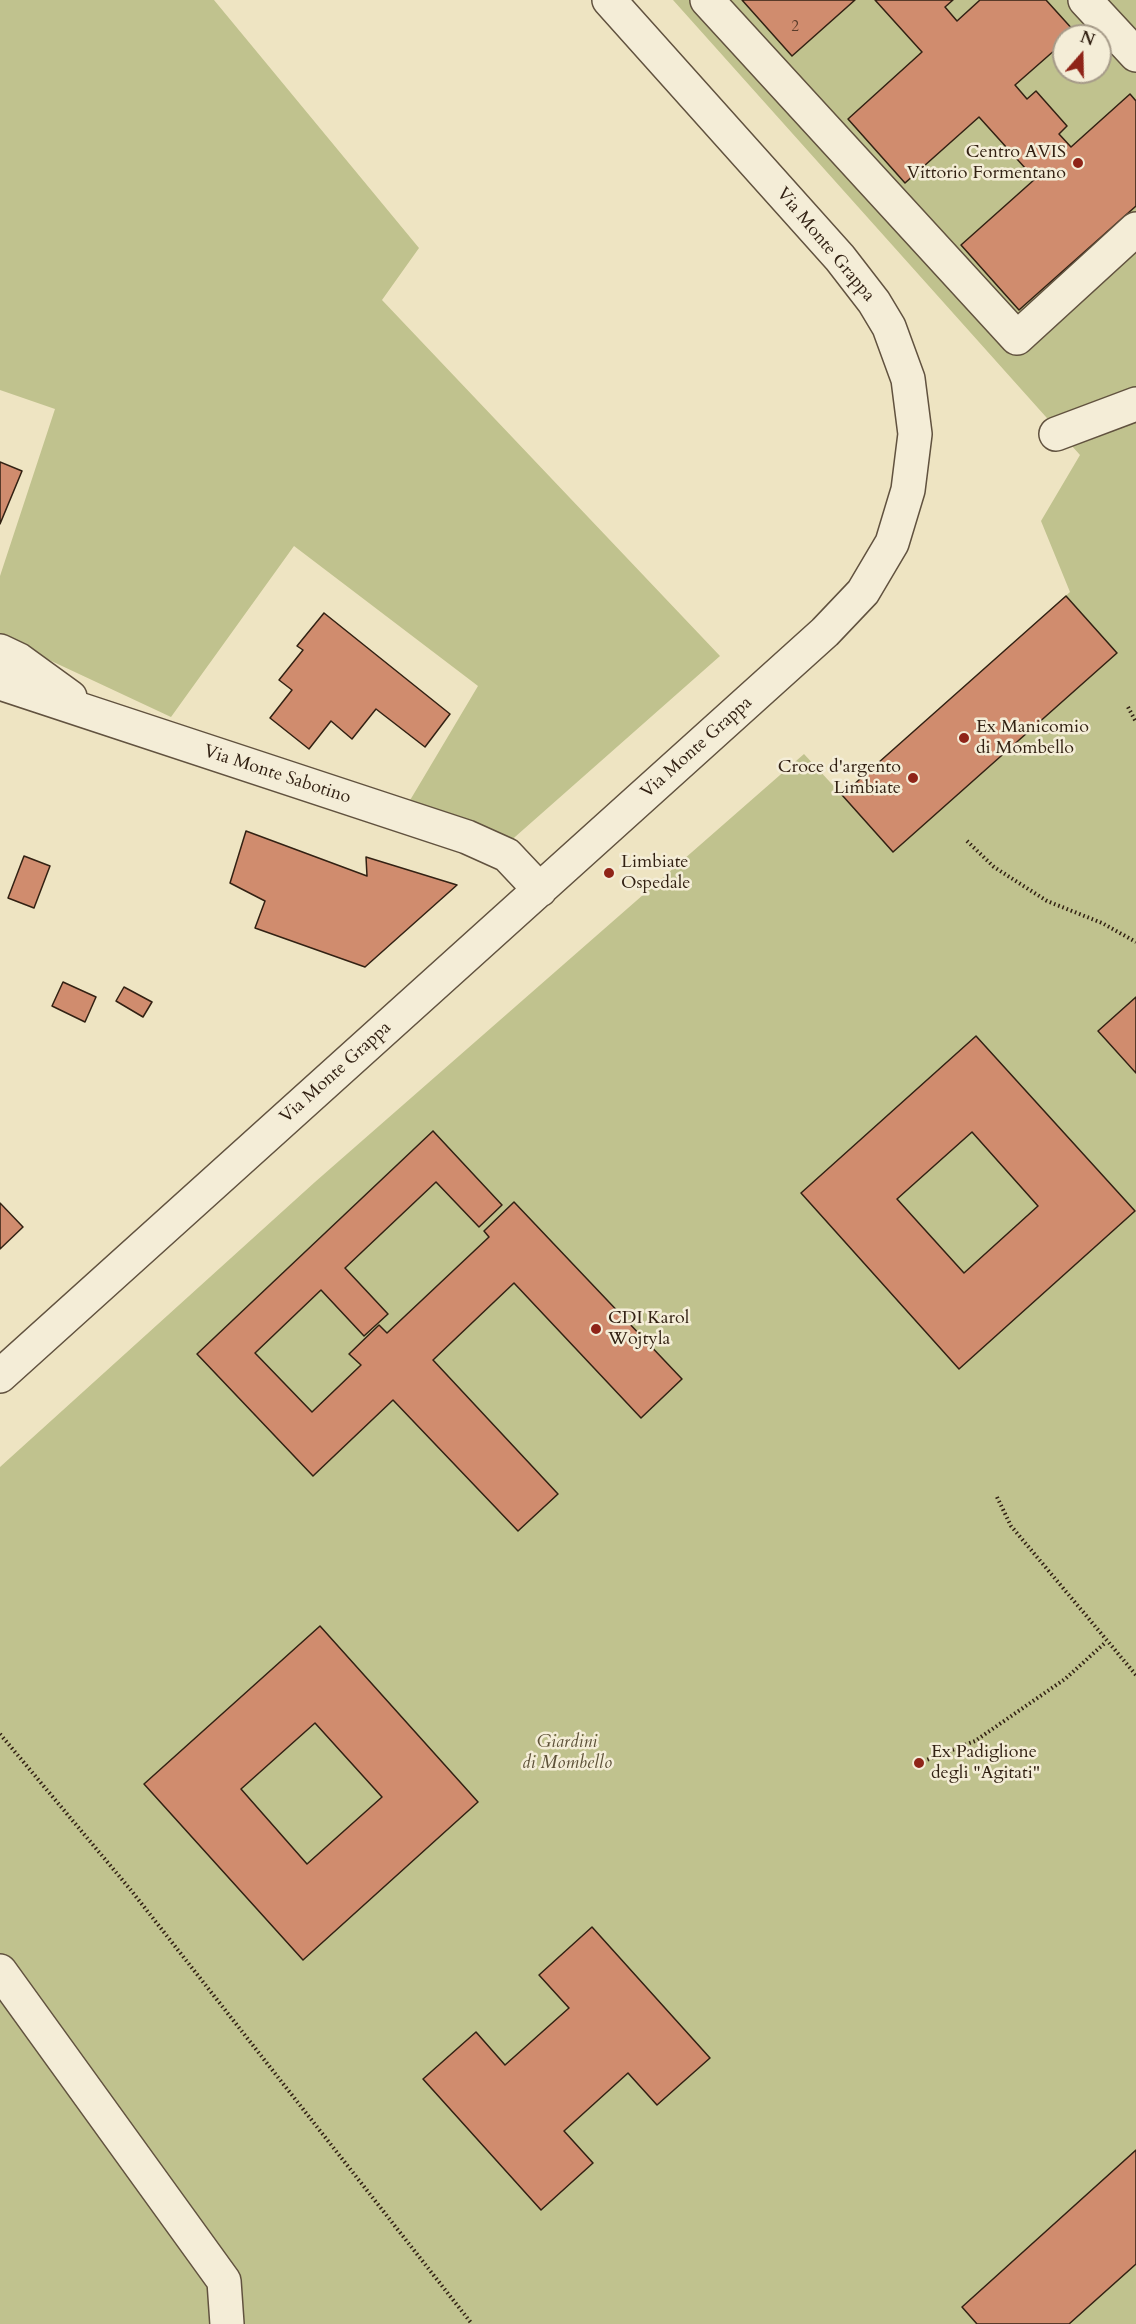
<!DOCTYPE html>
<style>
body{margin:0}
#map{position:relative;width:1136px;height:2324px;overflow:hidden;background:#eee4c2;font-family:Cardo,serif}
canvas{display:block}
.north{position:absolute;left:1052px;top:24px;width:60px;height:60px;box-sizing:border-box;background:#f4edd7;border:2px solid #a69b89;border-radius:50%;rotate:20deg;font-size:16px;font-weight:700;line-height:24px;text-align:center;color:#322113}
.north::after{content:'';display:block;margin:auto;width:21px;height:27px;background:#8f2418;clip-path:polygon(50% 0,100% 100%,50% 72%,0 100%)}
</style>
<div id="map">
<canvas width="1136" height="2324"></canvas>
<div class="north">N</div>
</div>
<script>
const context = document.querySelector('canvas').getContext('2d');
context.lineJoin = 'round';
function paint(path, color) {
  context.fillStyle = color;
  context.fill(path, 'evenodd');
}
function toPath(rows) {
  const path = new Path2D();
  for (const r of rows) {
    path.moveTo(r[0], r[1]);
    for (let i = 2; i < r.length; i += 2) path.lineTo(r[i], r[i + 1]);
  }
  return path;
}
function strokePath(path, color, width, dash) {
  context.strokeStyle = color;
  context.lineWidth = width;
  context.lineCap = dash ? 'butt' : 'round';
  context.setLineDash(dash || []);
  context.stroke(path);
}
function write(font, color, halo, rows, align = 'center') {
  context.font = font + ' Cardo,serif';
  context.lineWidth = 5;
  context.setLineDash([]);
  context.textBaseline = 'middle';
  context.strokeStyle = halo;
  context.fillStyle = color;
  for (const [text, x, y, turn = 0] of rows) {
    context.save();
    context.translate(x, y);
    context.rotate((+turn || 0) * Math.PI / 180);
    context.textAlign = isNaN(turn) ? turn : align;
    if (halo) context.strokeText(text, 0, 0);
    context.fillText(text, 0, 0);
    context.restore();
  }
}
const green = toPath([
 [0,0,214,0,419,248,382,300,720,656,507,844,406,807,478,686,294,546,171,717,0,637,0,576,55,409,0,390],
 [673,0,1136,0,1136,2324,0,2324,0,1467,315,1182,804,754,842,795,1070,592,1041,521,1080,455],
 [1064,36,1100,36,1100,72,1064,72]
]);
const building = toPath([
 [742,0,855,0,792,56,742,0],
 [875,0,953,0,945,7,957,21,980,0,1046,0,1075,32,1064,36,1064,42,1015,85,1027,99,1036,91,1067,126,1059,134,1071,147,1130,94,1136,101,1136,206,1019,310,961,245,1035,179,979,117,905,183,848,119,922,52,875,0],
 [0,462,22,471,0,524,0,462],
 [1066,596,1117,653,893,852,842,795,1066,596],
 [324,613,450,714,425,747,376,709,352,739,331,721,309,749,270,718,292,690,279,680,303,650,297,646,324,613],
 [246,831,367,876,366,857,457,885,365,967,255,928,265,901,230,883,246,831],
 [24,856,50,866,34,908,8,898,24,856],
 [63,982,96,997,85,1022,52,1006,63,982],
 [124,987,152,1002,143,1017,116,1001,124,987],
 [1136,997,1136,1073,1098,1031,1136,997],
 [976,1036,1135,1211,959,1369,801,1193,976,1036],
 [972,1132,1038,1206,964,1273,897,1199,972,1132],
 [433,1131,502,1205,479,1227,436,1182,345,1268,388,1314,364,1336,321,1290,255,1353,312,1412,361,1365,349,1354,379,1325,387,1333,489,1237,484,1231,514,1202,682,1379,641,1418,514,1283,433,1360,558,1494,518,1531,393,1400,313,1476,197,1354,433,1131],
 [0,1203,23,1227,0,1249,0,1203],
 [320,1626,478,1802,303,1960,144,1784,320,1626],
 [315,1723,382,1797,307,1864,241,1789,315,1723],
 [592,1927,710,2058,657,2105,628,2073,564,2131,593,2163,541,2210,423,2079,476,2032,505,2065,569,2008,539,1975,592,1927],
 [1136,2150,1136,2264,1069,2324,977,2324,962,2307,1136,2150]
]);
const path = toPath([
 [1128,707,1136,722],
 [967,841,994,867,1047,901,1102,923,1136,942],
 [997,1497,1011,1526,1136,1675],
 [0,1734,130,1889,472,2324],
 [919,1763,975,1741,1065,1679,1106,1642]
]);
const minor = toPath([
 [707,0,1017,338,1136,229],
 [1085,0,1136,55],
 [1056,434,1136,404],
 [0,651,19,660,70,697],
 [0,683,467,837,507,855,540,890],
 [0,1376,825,632,863,592,892,543,908,490,915,434,908,379,889,327,874,302,840,258,609,0],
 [0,1971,224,2281,227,2324]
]);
const markers = [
 [1078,163,6,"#8f2418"],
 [964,738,6,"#8f2418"],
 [913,778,6,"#8f2418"],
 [609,873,6,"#8f2418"],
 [596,1329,6,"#8f2418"],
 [919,1763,6,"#8f2418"]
];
const numberNames = [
 ["2",795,28]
];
const poiNames = [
 ["Centro AVIS",1066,153,"right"],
 ["Vittorio Formentano",1066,174,"right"],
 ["Ex Manicomio",976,728],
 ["di Mombello",976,749],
 ["Croce d'argento",901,768,"right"],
 ["Limbiate",901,789,"right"],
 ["Limbiate",621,863],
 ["Ospedale",621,884],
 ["CDI Karol",608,1319],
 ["Wojtyla",608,1340],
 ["Ex Padiglione",931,1753],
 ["degli \"Agitati\"",931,1774]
];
const streetNames = [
 ["Via Monte Grappa",825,245,50],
 ["Via Monte Grappa",697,748,-42],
 ["Via Monte Sabotino",277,775,18],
 ["Via Monte Grappa",336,1073,-42]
];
const parkNames = [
 ["Giardini",567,1743],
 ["di Mombello",567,1764]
];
paint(green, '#c0c28e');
paint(building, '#d08c6e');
strokePath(building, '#322113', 1.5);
strokePath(minor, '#61523f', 36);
strokePath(path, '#322113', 4, [1.5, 3]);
strokePath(minor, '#f4edd7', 33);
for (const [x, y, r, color] of markers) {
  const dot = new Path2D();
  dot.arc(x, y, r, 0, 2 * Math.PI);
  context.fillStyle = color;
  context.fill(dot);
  strokePath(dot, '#f4edd7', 2);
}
write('15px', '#5a3c2a', null, numberNames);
write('18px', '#322113', '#f4edd7', poiNames, 'left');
write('18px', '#322113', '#f4edd7', streetNames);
write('italic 18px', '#5d5138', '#f4edd7', parkNames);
</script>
